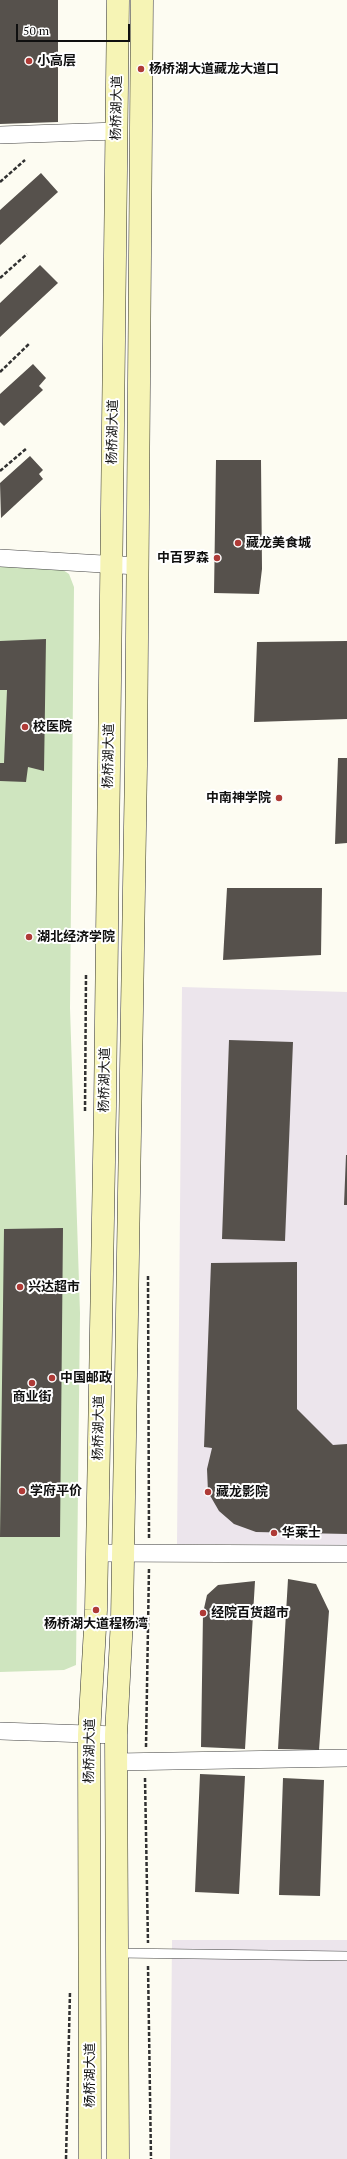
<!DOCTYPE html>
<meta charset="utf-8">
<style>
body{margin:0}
#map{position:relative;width:347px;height:2159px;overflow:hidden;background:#fdfcf2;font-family:"PT Serif",serif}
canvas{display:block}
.scale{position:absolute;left:16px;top:24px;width:114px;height:18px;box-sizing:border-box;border:2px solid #0f0f0f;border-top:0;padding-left:5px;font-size:12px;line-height:14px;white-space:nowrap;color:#0f0f0f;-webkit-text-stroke:3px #fff;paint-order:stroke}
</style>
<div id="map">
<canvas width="347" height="2159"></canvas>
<div class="scale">50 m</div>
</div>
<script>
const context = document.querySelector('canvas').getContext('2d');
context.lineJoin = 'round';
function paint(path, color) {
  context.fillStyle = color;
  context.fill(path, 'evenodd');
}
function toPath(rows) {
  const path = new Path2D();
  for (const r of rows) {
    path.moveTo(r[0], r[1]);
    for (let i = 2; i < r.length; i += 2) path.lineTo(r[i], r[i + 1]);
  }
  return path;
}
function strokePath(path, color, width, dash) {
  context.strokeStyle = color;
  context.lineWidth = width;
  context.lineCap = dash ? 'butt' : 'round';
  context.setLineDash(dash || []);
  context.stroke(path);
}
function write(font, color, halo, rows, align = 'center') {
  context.font = font + ' "PT Serif","Noto Sans SC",serif';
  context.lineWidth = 4;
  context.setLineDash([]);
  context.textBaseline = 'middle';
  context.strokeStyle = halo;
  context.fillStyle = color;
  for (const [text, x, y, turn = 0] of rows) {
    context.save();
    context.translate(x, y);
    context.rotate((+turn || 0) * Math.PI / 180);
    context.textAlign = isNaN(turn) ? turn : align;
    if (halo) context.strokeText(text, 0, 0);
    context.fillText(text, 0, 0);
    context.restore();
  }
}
const industrial = toPath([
 [182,987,347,992,347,1545,177,1544],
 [172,1940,347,1940,347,2159,170,2159]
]);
const green = toPath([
 [48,565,60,568,69,574,74,587,70,1008,80,1313,76,1665,64,1670,0,1672,0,567]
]);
const building = toPath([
 [0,0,58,0,58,122,0,124],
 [41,173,58,192,0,245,0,210],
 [40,265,58,283,0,337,0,303],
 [33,364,46,378,39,386,43,390,4,426,0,422,0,394],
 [30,456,43,470,39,474,43,479,1,518,0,483],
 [216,460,261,460,262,569,259,594,214,593],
 [46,639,44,771,28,767,26,782,0,781,0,763,4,763,7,690,0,690,0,641],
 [347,641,347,719,254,722,257,642],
 [338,758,347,758,347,843,335,844],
 [227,888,322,888,321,955,223,960],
 [229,1040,293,1042,285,1241,222,1239],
 [346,1155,347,1155,347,1205,344,1205],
 [63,1228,60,1537,0,1537,4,1229],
 [297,1262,297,1409,333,1445,347,1444,347,1534,256,1532,234,1524,219,1511,208,1492,207,1469,212,1448,204,1447,211,1263],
 [288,1579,316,1584,329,1611,319,1750,278,1749],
 [255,1581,245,1749,201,1747,203,1613,207,1595,218,1585],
 [200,1774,245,1776,239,1894,195,1892],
 [283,1778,324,1780,320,1896,279,1895]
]);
const path = toPath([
 [0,182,25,160],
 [0,278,27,254],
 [0,372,30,343],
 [0,471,27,448],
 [85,1111,86,974],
 [148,1276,149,1539],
 [146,1747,149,1568],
 [145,1778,148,1943],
 [148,1966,151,2159],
 [66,2159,70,1992]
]);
const service = toPath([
 [117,1953,347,1956]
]);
const minor = toPath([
 [0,135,117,131],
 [0,558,137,566],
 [97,1553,347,1554],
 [0,1731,116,1735],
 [116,1762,347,1758]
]);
const secondary = toPath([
 [90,2159,89,1735,96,1610,105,1106,118,0],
 [118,2159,116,1735,122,1619,136,766,142,0]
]);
const markers = [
 [29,61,4,"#af3b37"],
 [141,69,4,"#af3b37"],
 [238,543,4,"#af3b37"],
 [217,558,4,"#af3b37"],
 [25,727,4,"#af3b37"],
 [279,798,4,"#af3b37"],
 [29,937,4,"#af3b37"],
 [20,1287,4,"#af3b37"],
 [52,1378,4,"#af3b37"],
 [32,1383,4,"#af3b37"],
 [22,1491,4,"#af3b37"],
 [208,1492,4,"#af3b37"],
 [274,1533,4,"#af3b37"],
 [96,1610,4,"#af3b37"],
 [203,1613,4,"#af3b37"]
];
const poiNames = [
 ["小高层",37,61],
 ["杨桥湖大道藏龙大道口",149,69],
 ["藏龙美食城",246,543],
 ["中百罗森",209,558,"right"],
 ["校医院",33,727],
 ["中南神学院",271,798,"right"],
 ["湖北经济学院",37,937],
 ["兴达超市",28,1287],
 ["中国邮政",60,1378],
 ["商业街",32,1397,"center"],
 ["学府平价",30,1491],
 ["藏龙影院",216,1492],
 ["华莱士",282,1533],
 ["经院百货超市",211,1613],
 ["杨桥湖大道程杨湾",96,1624,"center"]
];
const streetNames = [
 ["杨桥湖大道",117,108,-89],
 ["杨桥湖大道",113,432,-89],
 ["杨桥湖大道",109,756,-89],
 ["杨桥湖大道",105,1080,-89],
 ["杨桥湖大道",99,1428,-89],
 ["杨桥湖大道",90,1751,-89],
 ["杨桥湖大道",90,2075,-90]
];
paint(industrial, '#ece5ec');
paint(green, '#cfe5bf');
paint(building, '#56514c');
strokePath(service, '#424242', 10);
strokePath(minor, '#424242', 18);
strokePath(secondary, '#313131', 23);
strokePath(path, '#313131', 2.5, [4, 2]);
strokePath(service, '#fff', 9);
strokePath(minor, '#fff', 17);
strokePath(secondary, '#f6f4b5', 22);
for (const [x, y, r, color] of markers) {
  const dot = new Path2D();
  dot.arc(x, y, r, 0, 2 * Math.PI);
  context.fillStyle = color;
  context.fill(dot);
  strokePath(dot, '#fff', 1.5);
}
write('bold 13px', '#0f0f0f', '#fff', poiNames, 'left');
write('13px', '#0f0f0f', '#fff', streetNames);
</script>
